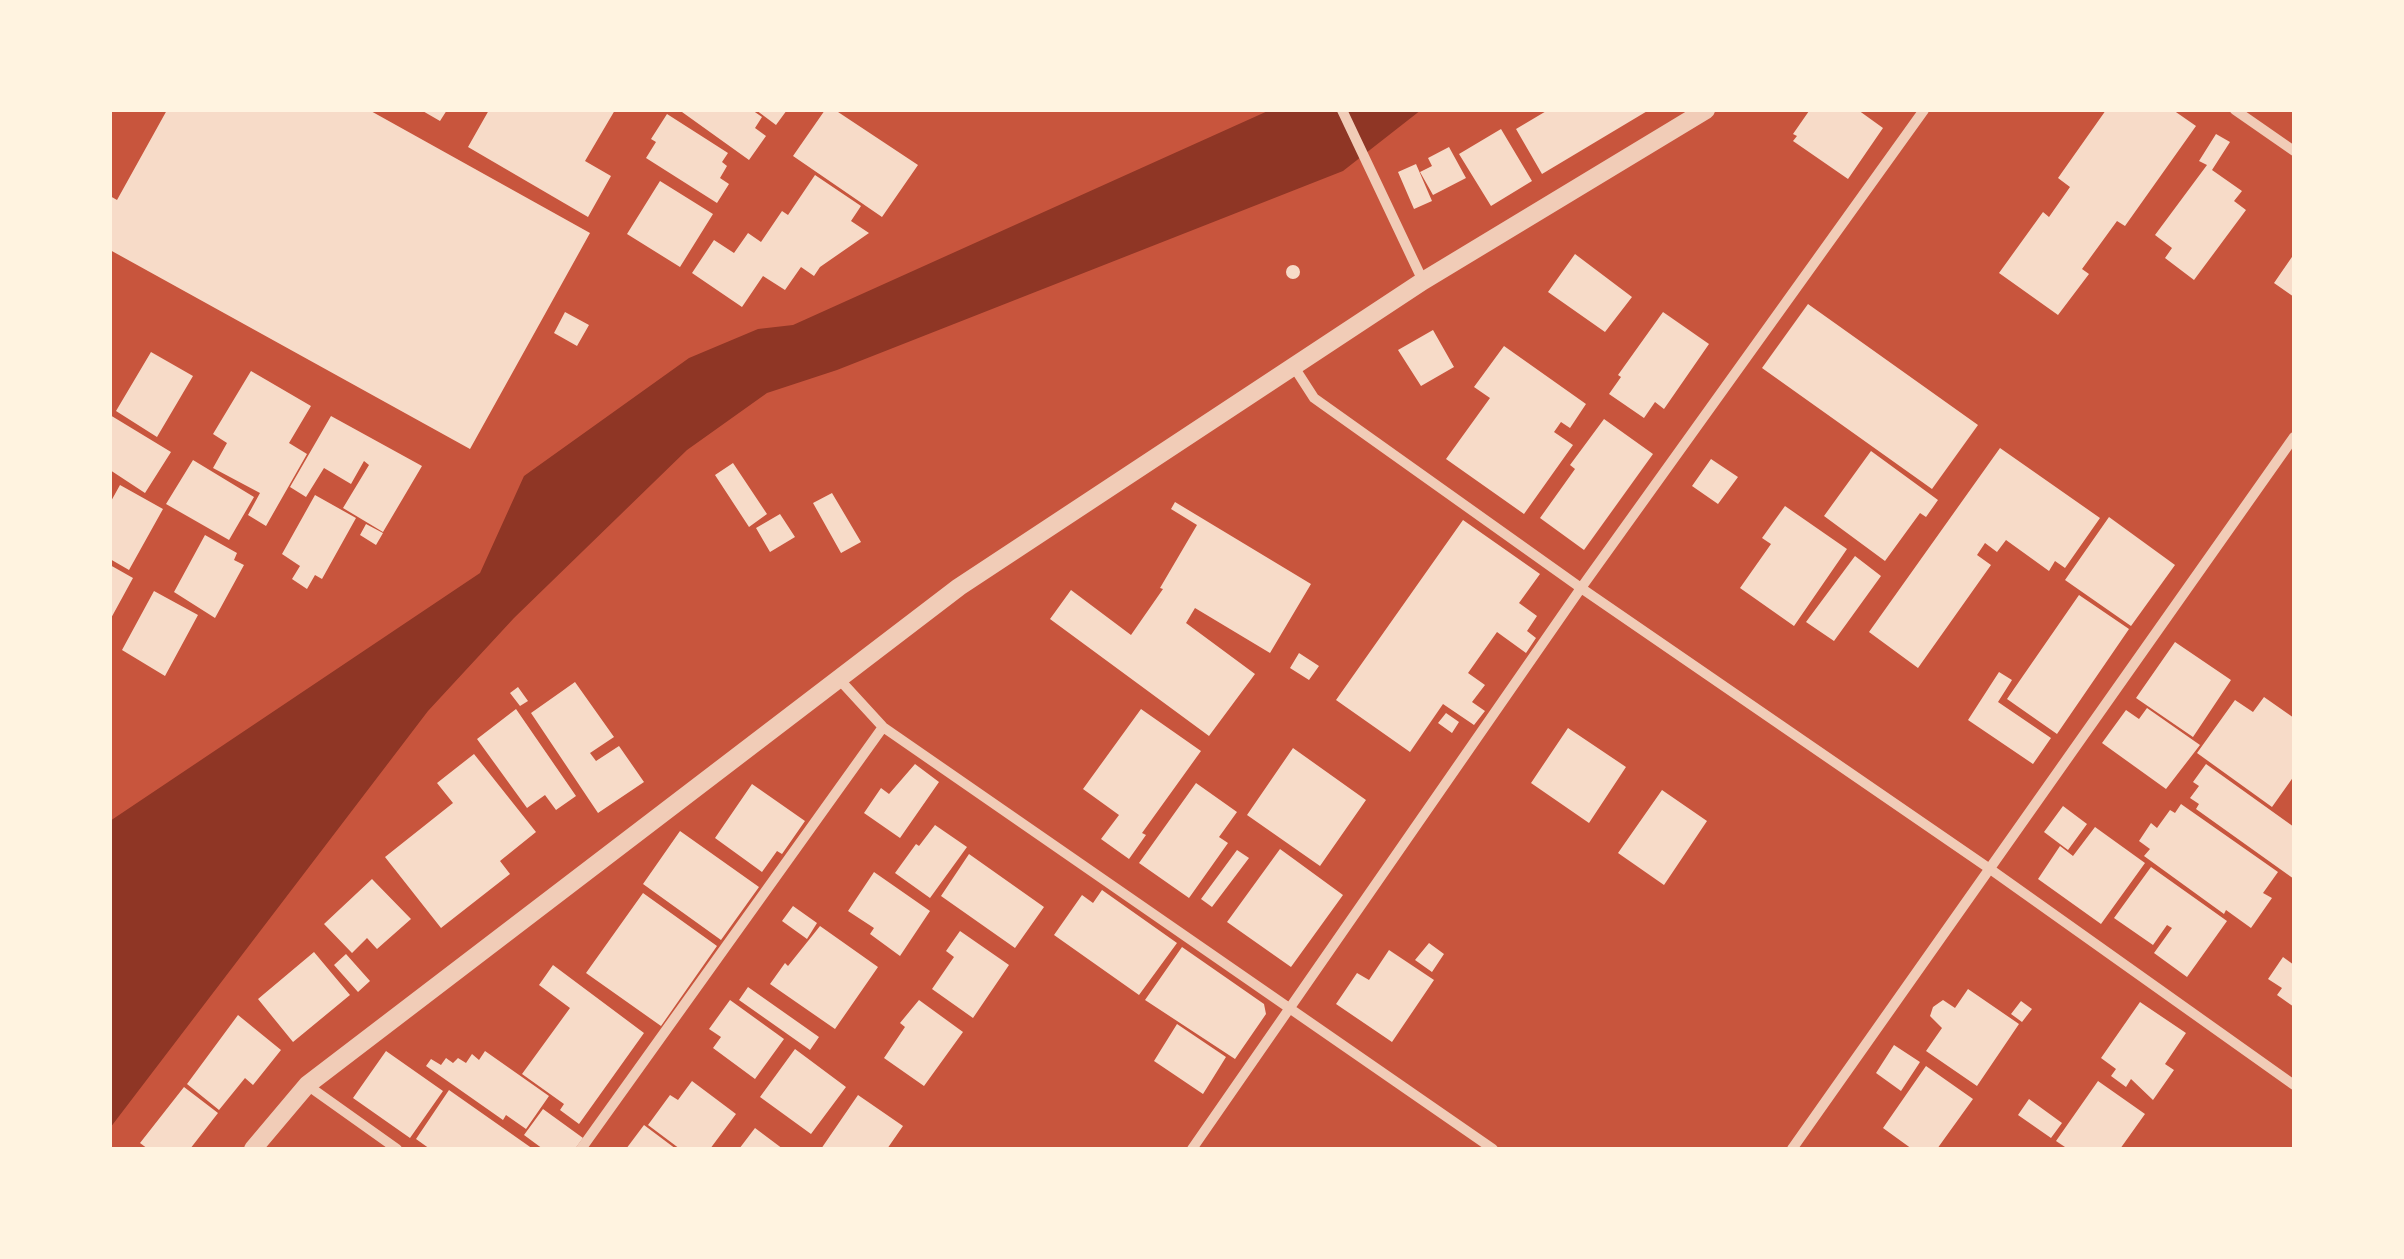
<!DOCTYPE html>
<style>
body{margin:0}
#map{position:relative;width:2404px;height:1259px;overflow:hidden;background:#c8553d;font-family:Quicksand,sans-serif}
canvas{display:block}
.frame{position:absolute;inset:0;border:112px solid #fff3e0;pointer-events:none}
</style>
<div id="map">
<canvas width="2404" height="1259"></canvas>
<div class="frame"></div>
</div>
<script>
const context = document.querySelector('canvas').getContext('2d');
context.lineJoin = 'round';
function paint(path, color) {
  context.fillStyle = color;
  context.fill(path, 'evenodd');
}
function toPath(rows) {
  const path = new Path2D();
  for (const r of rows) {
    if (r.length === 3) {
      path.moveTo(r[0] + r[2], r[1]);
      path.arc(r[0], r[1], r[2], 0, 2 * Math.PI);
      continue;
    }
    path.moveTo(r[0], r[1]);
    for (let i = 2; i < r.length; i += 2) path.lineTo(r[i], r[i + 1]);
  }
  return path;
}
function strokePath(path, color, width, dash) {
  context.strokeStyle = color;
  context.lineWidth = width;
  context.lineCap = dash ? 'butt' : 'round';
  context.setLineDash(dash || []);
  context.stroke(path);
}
const water = toPath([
 [1270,110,1421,110,1343,171,837,370,767,393,687,450,514,618,428,711,110,1128,110,821,480,573,524,476,689,358,758,329,793,325]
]);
const building = toPath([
 [167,110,369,110,590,233,470,449,110,250,110,196,117,200],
 [421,110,447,110,440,121],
 [489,110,615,110,585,161,611,176,588,217,468,147],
 [684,110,752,110,762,117,755,128,766,136,749,160,682,112],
 [756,110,787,110,776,125],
 [825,110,835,110,918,165,882,217,793,156],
 [1548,110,1649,110,1542,174,1516,129],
 [1813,110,1858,110,1883,128,1848,179,1793,141,1797,136,1793,134,1809,111],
 [2106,110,2173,110,2196,126,2125,226,2117,221,2082,269,2089,274,2058,315,1999,273,2043,212,2049,217,2070,187,2058,178],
 [667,114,728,153,722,162,727,166,720,178,729,184,717,203,646,158,656,142,651,139],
 [1501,129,1532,181,1491,206,1459,154],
 [2216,134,2230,142,2212,170,2242,191,2234,201,2246,210,2194,280,2165,258,2172,248,2155,235,2207,165,2199,161],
 [1449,147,1466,178,1433,195,1420,172,1432,166,1428,158],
 [1416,164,1432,201,1414,209,1398,172],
 [815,175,861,206,851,221,869,233,820,267,814,276,801,267,785,290,763,276,742,307,692,273,714,240,734,253,748,233,761,242,782,211,788,215],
 [660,181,713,214,680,267,627,234],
 [1575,254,1632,297,1605,332,1548,292],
 [2294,254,2294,297,2274,283],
 [1293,272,7],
 [1808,304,1978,425,1932,489,1762,368],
 [565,312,589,325,577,346,554,333],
 [1663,312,1709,344,1664,409,1655,402,1644,418,1609,394,1621,377,1618,375],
 [1433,330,1454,367,1421,386,1398,350],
 [1504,346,1586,404,1570,428,1561,422,1554,432,1573,445,1524,514,1446,459,1490,398,1474,387],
 [151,352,193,376,157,437,116,411],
 [251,371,311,406,289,443,307,454,266,526,248,515,260,493,213,468,227,443,213,434],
 [110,415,171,452,145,493,110,470],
 [331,416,422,466,383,532,343,508,369,465,364,461,351,484,324,468,306,497,290,487],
 [1604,419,1653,454,1584,550,1540,518,1575,469,1570,465],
 [2000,448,2100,518,2065,568,2055,561,2049,571,2006,540,1997,552,1985,543,1977,555,1991,565,1918,668,1869,632],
 [1871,451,1938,500,1926,517,1920,513,1885,561,1824,516],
 [1711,459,1738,477,1718,504,1692,486],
 [193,460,254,497,229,540,166,504],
 [733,463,767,514,749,527,715,475],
 [120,485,163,509,129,570,110,559,110,503],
 [832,493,861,542,841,553,813,503],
 [315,495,356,518,322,579,315,575,307,589,292,579,300,566,282,554],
 [1175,502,1311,584,1270,653,1195,608,1186,623,1255,674,1209,736,1050,619,1071,590,1131,635,1163,589,1160,588,1197,525,1171,509],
 [1785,506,1847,549,1794,626,1740,588,1771,544,1762,538],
 [780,514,795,537,770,552,756,528],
 [2109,517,2175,565,2131,626,2065,580],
 [1463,520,1540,574,1519,603,1537,616,1527,631,1536,638,1526,653,1497,632,1468,673,1485,685,1472,702,1485,711,1474,725,1443,704,1410,752,1336,700],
 [366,524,383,533,376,545,360,535],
 [205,535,237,553,234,560,244,565,215,618,174,592],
 [1855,556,1881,576,1834,641,1806,622],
 [110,565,133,578,110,620],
 [154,591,198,615,165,676,122,650],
 [2079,595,2129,629,2057,734,2007,699],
 [2175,642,2231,680,2193,737,2136,698],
 [1299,653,1319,666,1309,680,1290,668],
 [1999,672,2012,680,1998,702,2051,738,2033,764,1968,720],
 [575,682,614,737,590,753,596,761,619,746,644,782,598,813,531,713],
 [518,687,528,701,520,706,510,693],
 [2264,697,2294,718,2294,776,2272,807,2197,753,2235,700,2253,712],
 [2147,708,2200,745,2166,789,2102,743,2126,710,2139,719],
 [516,709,576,796,556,810,545,795,527,808,477,739],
 [1141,709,1201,751,1142,833,1146,835,1129,859,1101,839,1119,815,1083,789],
 [1446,713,1459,722,1452,733,1438,723],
 [1568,728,1626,767,1589,823,1531,783],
 [1293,748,1366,800,1320,866,1247,815],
 [474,754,536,832,500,861,510,874,441,928,385,857,453,803,437,783],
 [915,764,939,782,900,838,864,813,881,788,889,794],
 [2206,764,2294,827,2294,879,2196,809,2199,804,2190,798,2199,786,2193,782],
 [1196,783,1237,812,1219,837,1228,843,1189,898,1139,863],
 [752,784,805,821,782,854,777,851,762,872,715,838],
 [1662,790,1707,821,1664,885,1618,853],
 [2181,804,2278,872,2263,893,2272,898,2251,928,2226,910,2224,914,2144,856,2150,849,2139,841,2151,823,2157,828,2170,810,2175,813],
 [2063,806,2087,824,2068,850,2044,832],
 [935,825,967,847,930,898,895,873,916,844,919,846],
 [2095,827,2145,863,2101,924,2038,879,2060,846,2073,856],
 [680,831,759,887,721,940,643,884],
 [1280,849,1343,895,1291,967,1227,922],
 [1237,850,1249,858,1212,907,1201,899],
 [969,854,1044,907,1015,948,941,896],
 [2151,867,2227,921,2187,977,2154,953,2172,928,2167,925,2153,945,2114,918],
 [874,872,930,911,900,956,870,934,874,928,848,911],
 [372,879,411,919,377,949,367,938,352,953,324,924],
 [1102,890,1177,943,1139,995,1054,935,1082,895,1093,903],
 [643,893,717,946,661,1026,586,973],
 [793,906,817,923,807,939,782,921],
 [820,926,878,967,835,1029,770,984,785,963,788,966],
 [960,931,1009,965,973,1018,932,989,954,957,946,951],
 [1429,943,1444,954,1432,972,1415,960],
 [1182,947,1264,1004,1266,1014,1235,1059,1145,1000],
 [1389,950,1434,980,1392,1042,1336,1004,1357,973,1369,980],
 [314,952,350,995,293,1042,258,999],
 [346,954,370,981,358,992,334,965],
 [2283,957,2294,965,2294,1007,2277,995,2282,988,2268,979],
 [553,965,644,1033,579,1124,560,1110,564,1104,522,1074,570,1008,539,985],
 [748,987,819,1037,810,1050,739,1000],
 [1968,989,2019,1024,1977,1086,1926,1051,1942,1028,1930,1016,1933,1007,1943,1000,1955,1008],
 [730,1000,784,1039,755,1079,713,1048,721,1037,709,1029],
 [919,1000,963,1032,924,1086,884,1058,905,1027,900,1023],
 [2021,1001,2032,1009,2022,1022,2011,1014],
 [2140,1002,2186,1033,2165,1064,2174,1070,2153,1100,2131,1079,2126,1087,2111,1076,2116,1069,2101,1058],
 [238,1015,281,1050,253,1085,245,1078,219,1110,187,1084],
 [1177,1024,1226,1057,1203,1094,1154,1061],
 [1894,1045,1920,1062,1901,1091,1876,1073],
 [795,1049,846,1087,811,1134,760,1097],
 [386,1051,443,1091,410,1138,353,1098],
 [485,1051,549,1096,526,1129,506,1115,503,1120,426,1066,431,1059,441,1065,446,1058,453,1063,458,1058,466,1063,472,1054,479,1060],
 [1926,1066,1973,1099,1937,1149,1912,1149,1883,1128],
 [692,1081,736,1114,710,1149,680,1149,648,1125,670,1095,678,1100],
 [2098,1081,2145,1114,2120,1149,2068,1149,2056,1141],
 [184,1087,218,1113,190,1149,148,1149,140,1143],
 [449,1090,533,1149,430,1149,416,1139],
 [858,1095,903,1126,887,1149,821,1149],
 [2029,1099,2062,1123,2051,1138,2018,1115],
 [543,1109,583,1138,575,1149,543,1149,524,1135],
 [644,1125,676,1149,626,1149],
 [755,1128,783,1149,739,1149]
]);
const minor = toPath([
 [1342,110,1423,281],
 [2235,110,2294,151],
 [1294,367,1314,398,1581,588,1990,869,2294,1085],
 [838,678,883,727,1493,1149],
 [307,1085,397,1149],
 [581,1149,883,727],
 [1192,1149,1581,588,1924,110],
 [1792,1149,2294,437]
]);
const tertiary = toPath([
 [253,1149,307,1085,959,587,1423,281,1706,110]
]);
paint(water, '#8f3625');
paint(building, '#f7dbc8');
strokePath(minor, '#f1ccb7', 10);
strokePath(tertiary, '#f1ccb7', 18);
</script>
